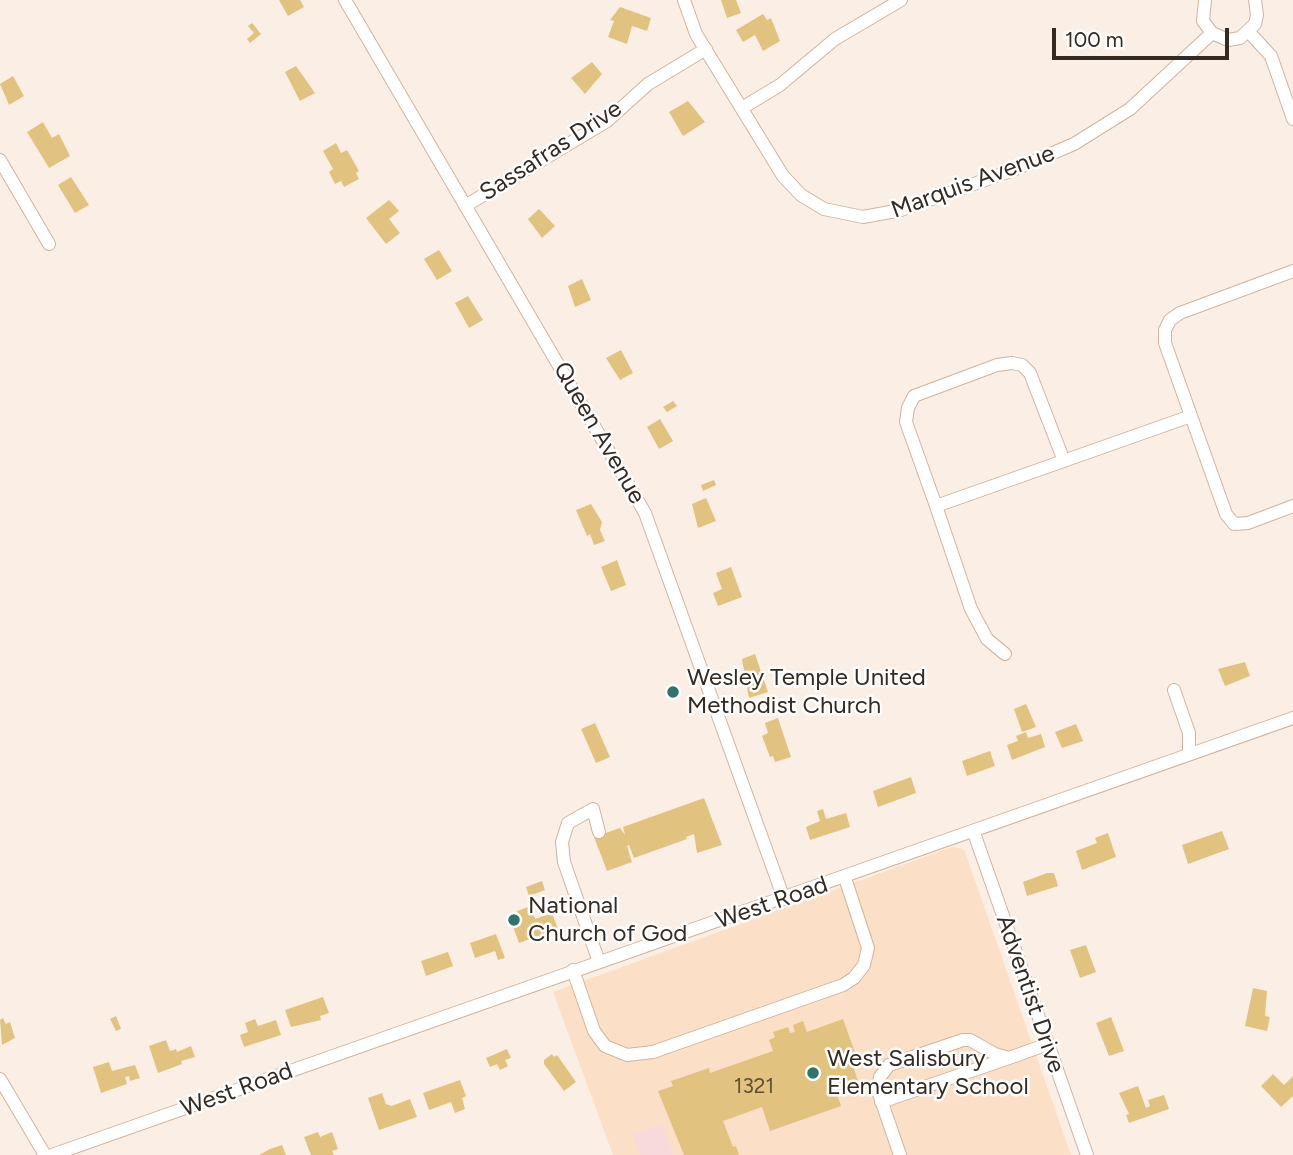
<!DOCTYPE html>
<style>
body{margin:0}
#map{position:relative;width:1293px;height:1155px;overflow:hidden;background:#fbefe5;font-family:Figtree,sans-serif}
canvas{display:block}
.scale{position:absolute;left:1052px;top:28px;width:177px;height:32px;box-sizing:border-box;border:4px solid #352a21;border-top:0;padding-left:9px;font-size:21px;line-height:24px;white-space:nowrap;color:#352a21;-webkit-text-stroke:5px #fff;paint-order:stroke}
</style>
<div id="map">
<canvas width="1293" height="1155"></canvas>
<div class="scale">100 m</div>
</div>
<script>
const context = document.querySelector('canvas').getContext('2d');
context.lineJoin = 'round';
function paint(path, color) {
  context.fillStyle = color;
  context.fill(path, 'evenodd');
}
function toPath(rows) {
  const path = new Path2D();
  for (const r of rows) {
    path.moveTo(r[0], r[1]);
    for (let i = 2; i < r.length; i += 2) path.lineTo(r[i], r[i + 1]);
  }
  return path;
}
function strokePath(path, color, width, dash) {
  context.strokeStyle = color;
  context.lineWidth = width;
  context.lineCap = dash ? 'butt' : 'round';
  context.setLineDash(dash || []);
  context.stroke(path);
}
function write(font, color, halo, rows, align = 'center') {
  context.font = font + ' Figtree,sans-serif';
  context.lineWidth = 5;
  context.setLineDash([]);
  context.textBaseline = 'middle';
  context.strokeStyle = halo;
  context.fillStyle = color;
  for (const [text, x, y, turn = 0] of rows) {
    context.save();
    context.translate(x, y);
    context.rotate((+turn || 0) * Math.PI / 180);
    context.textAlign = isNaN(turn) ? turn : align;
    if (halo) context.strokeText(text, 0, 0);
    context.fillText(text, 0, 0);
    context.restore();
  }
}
const built = toPath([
 [952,847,964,849,1071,1155,613,1155,553,992]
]);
const green = toPath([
 [662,1124,673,1155,640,1155,632,1135]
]);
const building = toPath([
 [279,0,300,0,304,7,288,16],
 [721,0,736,0,741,13,727,18],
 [620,7,651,18,647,31,632,26,627,44,608,37,614,21,610,20],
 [763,14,767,20,771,18,780,41,763,51,755,35,743,42,736,30],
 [252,23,261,34,250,43,247,39,254,33,248,26],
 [592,62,602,74,585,94,571,78],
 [296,66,315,93,300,101,285,72],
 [13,76,24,96,9,105,0,84],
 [688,101,705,122,683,136,669,112],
 [43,122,52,138,59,134,70,156,49,168,27,132],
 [336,143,341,153,347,150,359,171,356,173,359,179,344,187,341,181,335,184,329,172,333,169,323,151],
 [71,177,89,205,75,213,58,185],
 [389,200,399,211,389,219,400,233,386,244,366,218],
 [539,209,555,226,542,238,528,219],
 [439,250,452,271,437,280,424,259],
 [582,279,591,300,575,307,568,286],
 [468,296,483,320,469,328,455,303],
 [621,350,633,373,620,380,606,358],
 [673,401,677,406,667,412,663,407],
 [660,419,673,441,659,449,647,427],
 [714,480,716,485,703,491,701,485],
 [706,498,716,521,698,528,692,504],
 [591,504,602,522,600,530,605,541,594,545,590,534,587,536,576,510],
 [617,560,626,585,611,591,601,567],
 [731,567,742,597,718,606,713,593,722,589,716,573],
 [755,654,768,692,749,698,742,659],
 [1245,662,1250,676,1225,686,1218,669],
 [1026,704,1036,727,1022,732,1014,709],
 [778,718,791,757,775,762,773,756,770,757,762,736,768,733,765,723],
 [595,723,610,757,596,763,581,729],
 [1076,724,1083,741,1062,748,1055,732],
 [1026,732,1028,738,1041,734,1045,747,1012,760,1007,745,1018,741,1016,736],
 [990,751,995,766,967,776,962,761],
 [911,777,916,793,878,807,873,791],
 [704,798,722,845,697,853,694,834,686,837,687,839,634,858,629,845,627,846,632,862,607,871,594,837,620,828,625,835,623,827],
 [823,809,826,819,846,813,850,827,810,840,806,827,820,821,817,811],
 [1222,831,1229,849,1188,864,1182,845],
 [1108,833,1116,857,1082,870,1076,851,1097,843,1095,838],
 [1047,873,1054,873,1058,886,1027,896,1023,882],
 [542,881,545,890,529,896,526,887],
 [531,906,535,919,552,913,558,929,519,943,511,921,519,919,517,911],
 [496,934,505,958,498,960,495,951,475,958,470,943],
 [1086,945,1096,972,1080,978,1070,950],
 [448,952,453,966,426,976,421,961],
 [1253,988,1267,991,1265,1016,1270,1017,1267,1031,1245,1026],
 [323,997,329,1013,320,1016,321,1020,291,1027,285,1010],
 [116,1016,121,1029,116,1031,110,1019],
 [1111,1017,1124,1051,1109,1056,1096,1023],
 [3,1018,6,1024,10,1022,15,1038,2,1045,0,1020],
 [255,1019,258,1026,276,1020,281,1035,244,1047,240,1035,248,1032,245,1023],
 [843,1019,858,1061,852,1063,858,1081,835,1089,841,1106,770,1131,762,1107,723,1121,733,1147,736,1146,739,1155,684,1155,658,1091,673,1086,671,1081,709,1068,710,1073,773,1051,769,1040,775,1037,773,1032,788,1027,790,1033,795,1032,793,1025,803,1021,807,1032],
 [166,1040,170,1051,176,1049,177,1052,191,1046,195,1057,181,1061,182,1064,158,1073,149,1046],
 [507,1049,511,1058,505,1060,508,1066,500,1070,497,1064,490,1067,486,1058],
 [552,1054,554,1057,557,1055,576,1082,564,1091,544,1064,544,1060],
 [109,1062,112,1071,135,1065,140,1078,130,1081,129,1076,125,1077,127,1084,101,1093,93,1067],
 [1273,1074,1284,1085,1293,1076,1293,1096,1281,1107,1261,1086],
 [460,1080,466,1096,462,1098,465,1109,455,1113,451,1102,429,1110,423,1093],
 [1138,1086,1146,1108,1150,1106,1148,1100,1164,1095,1169,1109,1129,1123,1126,1115,1129,1114,1119,1093],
 [382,1093,386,1104,392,1106,410,1099,417,1117,379,1130,368,1098],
 [318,1132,320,1137,332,1132,338,1149,332,1151,334,1155,311,1155,304,1137],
 [282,1145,286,1155,259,1155,270,1149]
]);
const minor = toPath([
 [345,0,645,513,784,899],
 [684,0,696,34,783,176,801,195,824,209,863,217,901,210,1013,170,1074,144,1130,109,1212,33],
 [1205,0,1203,21,1212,33,1228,40,1240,38,1255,24,1257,15,1255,0],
 [1249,32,1271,56,1293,119],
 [742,108,780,85,835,39,901,0],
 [0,160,49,244],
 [465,206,607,121,648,84,706,49],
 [1293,271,1180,313,1170,320,1165,330,1165,343,1226,514,1234,524,1248,523,1293,506],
 [936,506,906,422,908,408,914,396,997,365,1012,363,1022,365,1030,373,1064,461],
 [1005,654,987,639,971,609,936,506,1191,416],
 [1174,690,1189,733,1189,754],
 [974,833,1087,1155],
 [599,962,564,862,562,842,568,823,593,809,599,832],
 [573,970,594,1031,605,1046,627,1055,653,1052,843,985,854,978,864,965,868,948,845,878],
 [0,1079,45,1155],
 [881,1102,1009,1058],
 [52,1155,1293,718],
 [900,1155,878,1091,880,1077,889,1065,963,1040,970,1040,995,1054,1009,1058,1048,1044]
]);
const markers = [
 [673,692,7,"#2d746b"],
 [514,920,7,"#2d746b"],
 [813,1073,7,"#2d746b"]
];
const numberNames = [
 ["1321",754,1087]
];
const streetNames = [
 ["Sassafras Drive",551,151,-33],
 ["Marquis Avenue",973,182,-20],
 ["Queen Avenue",599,433,60],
 ["West Road",772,903,-19],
 ["Adventist Drive",1030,994,71],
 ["West Road",237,1090,-20]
];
const poiNames = [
 ["Wesley Temple United",687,678],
 ["Methodist Church",687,706],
 ["National",528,906],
 ["Church of God",528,934],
 ["West Salisbury",827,1059],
 ["Elementary School",827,1087]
];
paint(built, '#fbdfc7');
paint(green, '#f8dadc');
paint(building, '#e1c37f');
strokePath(minor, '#d0b49d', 14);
strokePath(minor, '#fff', 12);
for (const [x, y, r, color] of markers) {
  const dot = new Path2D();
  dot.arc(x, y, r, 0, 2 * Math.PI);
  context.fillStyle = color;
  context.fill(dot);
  strokePath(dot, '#fff', 2.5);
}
write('21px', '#605038', null, numberNames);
write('24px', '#352a21', '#fff', streetNames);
write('24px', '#352a21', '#fff', poiNames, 'left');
</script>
